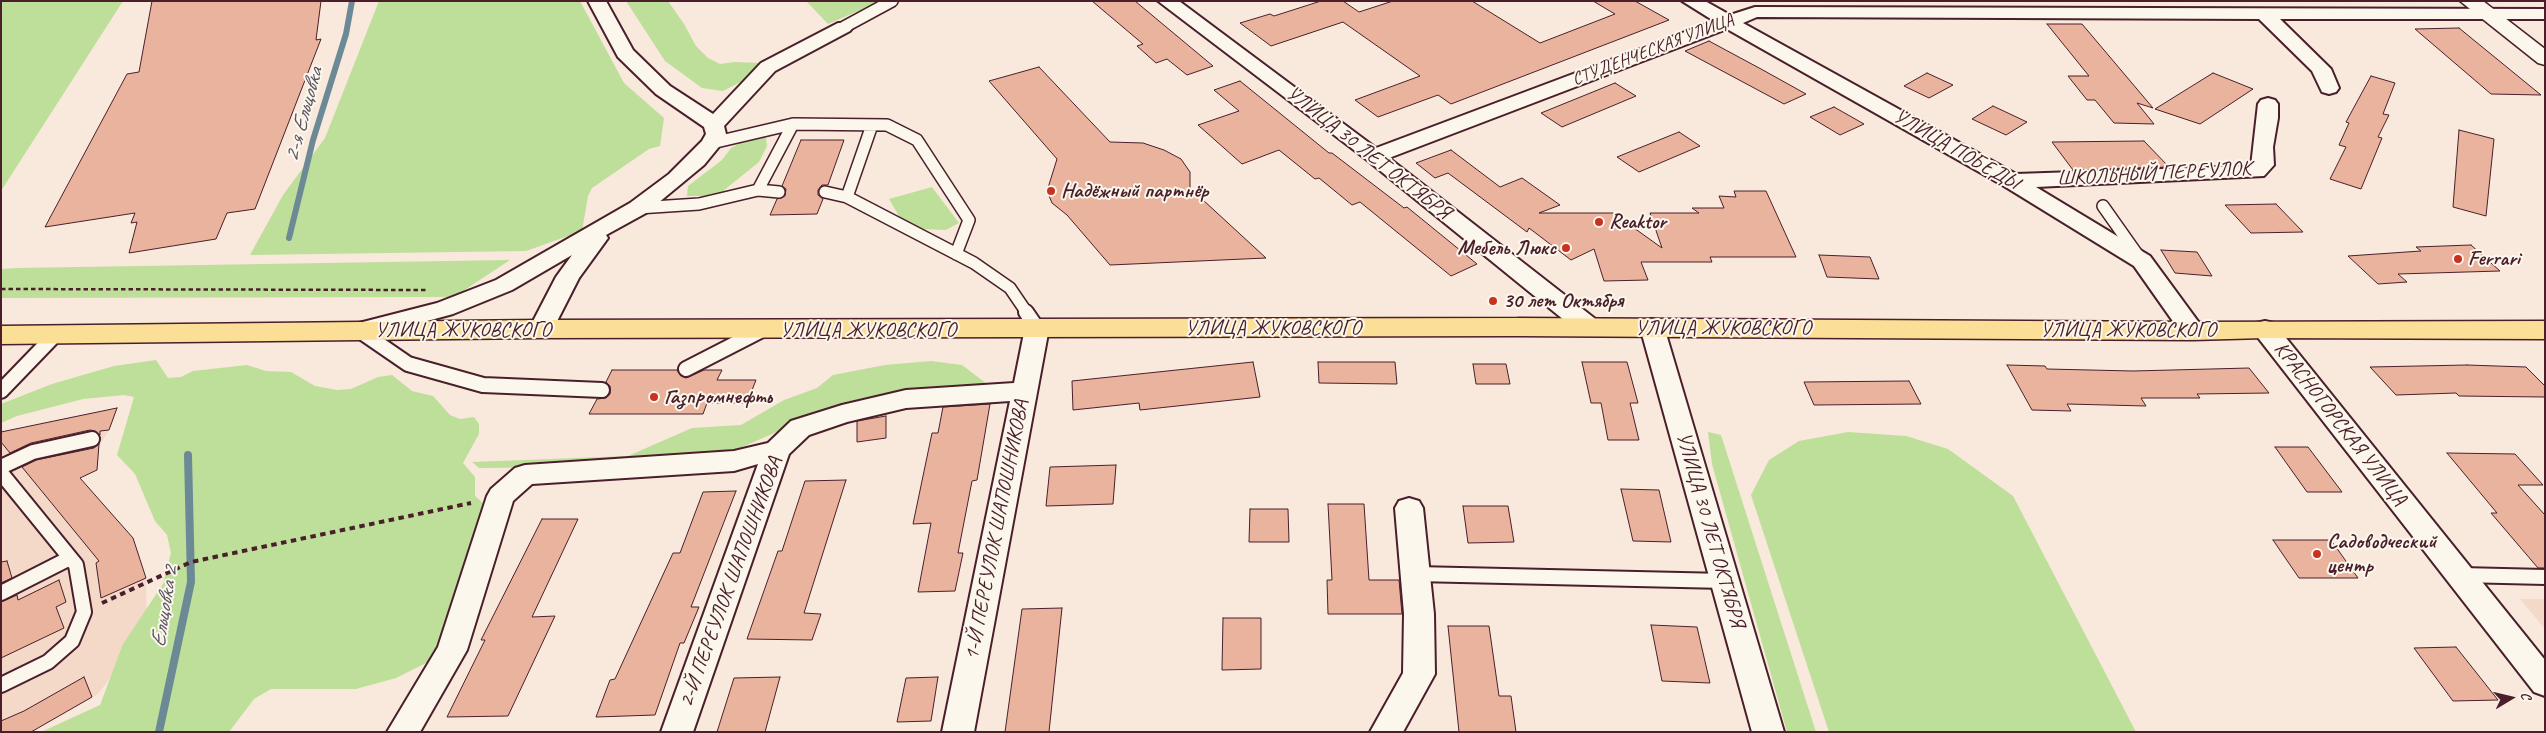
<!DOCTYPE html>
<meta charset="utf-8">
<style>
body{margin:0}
#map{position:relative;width:2546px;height:733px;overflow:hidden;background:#f8e9dc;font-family:Caveat,sans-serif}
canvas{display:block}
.frame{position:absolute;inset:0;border:2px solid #4a1f2b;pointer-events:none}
.north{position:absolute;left:2486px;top:673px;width:50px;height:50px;-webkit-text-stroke:4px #fbf7ec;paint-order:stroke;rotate:81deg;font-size:14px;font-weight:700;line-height:20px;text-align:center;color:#4a1f2b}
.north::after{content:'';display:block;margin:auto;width:18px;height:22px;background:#4a1f2b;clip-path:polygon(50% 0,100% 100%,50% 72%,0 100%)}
</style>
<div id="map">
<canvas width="2546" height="733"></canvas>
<div class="frame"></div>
<div class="north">С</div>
</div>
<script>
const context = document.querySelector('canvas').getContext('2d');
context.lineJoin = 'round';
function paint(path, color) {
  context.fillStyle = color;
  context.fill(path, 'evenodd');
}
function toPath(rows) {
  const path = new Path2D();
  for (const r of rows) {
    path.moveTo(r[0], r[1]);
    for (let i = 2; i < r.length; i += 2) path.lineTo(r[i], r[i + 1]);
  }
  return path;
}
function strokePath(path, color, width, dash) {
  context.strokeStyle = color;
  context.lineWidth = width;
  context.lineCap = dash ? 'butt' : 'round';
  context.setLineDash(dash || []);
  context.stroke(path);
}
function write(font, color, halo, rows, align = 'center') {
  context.font = font + ' Caveat,sans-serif';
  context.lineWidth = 4;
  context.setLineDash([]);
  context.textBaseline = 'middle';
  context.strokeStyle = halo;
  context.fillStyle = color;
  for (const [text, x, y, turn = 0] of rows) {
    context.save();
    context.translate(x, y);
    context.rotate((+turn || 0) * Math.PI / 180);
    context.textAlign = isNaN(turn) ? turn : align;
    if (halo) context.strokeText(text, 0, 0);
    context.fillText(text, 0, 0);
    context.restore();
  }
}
const built = toPath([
 [117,408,109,430,99,446,97,470,80,478,133,538,146,578,147,630,98,694,31,732,1,732,1,432],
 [2520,599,2545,599,2545,629]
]);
const green = toPath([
 [1,1,123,1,1,191],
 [379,1,580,1,624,83,664,118,660,146,649,149,592,188,588,196,582,231,526,251,250,255,283,195,325,138],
 [626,1,668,1,684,24,696,46,708,58,720,64,734,62,761,63,756,74,723,91,702,88,665,61],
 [806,1,881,1,828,24],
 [766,137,767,146,759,162,723,191,705,196,687,196,688,186,722,160,731,148,742,142],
 [932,187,959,223,946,230,921,229,903,223,889,199],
 [510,260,454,297,1,298,1,269,16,268],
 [156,360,168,378,181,377,193,371,247,365,266,371,291,372,315,386,337,390,351,389,378,377,392,375,412,391,433,396,450,415,460,419,474,417,479,424,479,434,463,463,475,477,475,496,483,503,452,650,396,678,356,689,271,689,254,699,229,732,41,732,100,705,123,644,163,584,171,553,167,535,155,521,135,474,117,455,134,397,124,395,83,399,17,416,1,423,1,404,52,384,114,366],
 [931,361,962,365,987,384,974,390,955,392,930,388,893,392,827,410,724,455,579,467,479,468,472,462,628,456,692,428,741,425,784,400,817,388,833,375,885,365],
 [1708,432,1721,435,1816,732,1787,732,1712,464],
 [1848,432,1906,436,1948,449,2013,496,2136,732,1829,732,1751,495,1769,460,1799,441]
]);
const streamFar1 = toPath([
 [289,238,313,140,346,34,352,1]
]);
const stream = toPath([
 [159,732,191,582,188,455]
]);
const building = toPath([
 [152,1,321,1,316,40,321,39,255,209,227,213,216,239,129,253,137,222,131,223,135,213,45,227,127,74,139,72,152,1],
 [1092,1,1135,1,1213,66,1187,75,1167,59,1156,63,1137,46,1143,44,1092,1],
 [1321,1,1343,1,1359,12,1393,1,1472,1,1540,43,1615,14,1593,1,1635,1,1669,20,1451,104,1438,95,1378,117,1355,100,1420,76,1343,22,1271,46,1240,23,1270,14,1274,16,1321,1],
 [2047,24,2082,24,2153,108,2137,103,2154,124,2114,123,2095,100,2087,100,2068,76,2089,76,2047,24],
 [2459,28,2541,95,2491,94,2415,29,2459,28],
 [1709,41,1761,69,1806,94,1784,104,1685,51,1709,41],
 [1039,67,1110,142,1143,143,1164,150,1181,159,1190,172,1190,188,1266,258,1110,265,1067,215,1052,203,1047,191,1057,159,989,81,1039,67],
 [1927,73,1953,85,1929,98,1904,86,1927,73],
 [2213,73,2253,89,2200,124,2155,109,2213,73],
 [2371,76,2395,83,2383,114,2389,115,2378,137,2382,138,2361,189,2330,179,2346,147,2339,145,2349,123,2346,122,2371,76],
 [1240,81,1329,153,1332,153,1404,208,1407,207,1477,264,1451,276,1360,202,1352,205,1319,178,1315,179,1279,150,1242,164,1198,125,1239,111,1214,90,1240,81],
 [1615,83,1636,96,1562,127,1541,113,1615,83],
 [1993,106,2027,122,2006,135,1972,119,1993,106],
 [1834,107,1864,124,1840,135,1810,117,1834,107],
 [2459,130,2494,139,2486,216,2453,207,2459,130],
 [1679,132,1700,146,1639,172,1617,157,1679,132],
 [801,140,844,140,828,185,822,185,818,190,818,195,823,199,817,214,770,215,777,199,785,196,786,189,782,186,801,140],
 [2144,141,2169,167,2073,170,2052,142,2144,141],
 [1451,150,1500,187,1522,178,1560,205,1539,213,1613,213,1662,248,1650,213,1699,213,1692,208,1724,208,1719,196,1736,197,1734,191,1766,191,1796,257,1710,257,1712,262,1641,262,1648,280,1604,281,1594,249,1571,260,1529,228,1527,232,1448,173,1435,178,1416,163,1451,150],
 [2276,204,2303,232,2251,233,2225,205,2276,204],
 [2471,245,2500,271,2398,274,2407,282,2378,284,2348,256,2421,251,2416,247,2471,245],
 [2161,250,2197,252,2212,276,2175,273,2161,250],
 [1819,255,1870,257,1879,279,1827,277,1819,255],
 [1253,362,1260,397,1140,410,1139,403,1073,410,1072,381,1253,362],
 [1318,362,1395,362,1397,384,1319,383,1318,362],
 [1582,362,1627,362,1638,403,1630,403,1639,440,1608,440,1601,403,1591,403,1582,362],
 [1473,364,1506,364,1510,384,1476,384,1473,364],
 [2007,365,2045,366,2047,369,2133,371,2249,368,2269,393,2197,394,2200,398,2141,398,2146,406,2067,404,2071,411,2032,410,2007,365],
 [2467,365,2526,367,2545,386,2545,397,2459,396,2456,393,2396,395,2370,367,2467,365],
 [612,370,677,370,681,376,686,378,704,370,722,370,717,380,756,380,747,403,707,403,703,414,589,414,597,399,606,398,610,394,610,386,606,382,612,370],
 [1909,381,1921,404,1814,405,1804,382,1909,381],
 [990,404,977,480,972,481,958,553,963,553,955,591,918,592,931,523,913,524,932,433,938,433,943,407,990,404],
 [117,408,109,430,100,431,100,435,95,431,90,430,31,443,10,453,1,442,1,432,117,408],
 [886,416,886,438,857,442,857,421,886,416],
 [99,444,97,470,80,478,133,538,146,578,101,598,96,563,99,561,22,467,36,460,94,448,99,444],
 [2275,447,2308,447,2342,492,2307,492,2275,447],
 [2447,453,2515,454,2543,485,2518,485,2545,515,2545,568,2538,568,2491,513,2497,513,2447,453],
 [1116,465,1113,504,1046,506,1050,467,1116,465],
 [846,480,804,613,821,614,812,640,747,639,778,551,782,551,805,481,846,480],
 [1621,489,1659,490,1671,542,1633,541,1621,489],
 [736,491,691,607,699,607,684,643,680,643,655,715,596,717,610,680,615,679,673,553,680,553,703,492,736,491],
 [1328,504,1364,504,1369,580,1399,580,1402,614,1328,614,1327,580,1332,580,1328,504],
 [1463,506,1508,506,1514,542,1468,543,1463,506],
 [1250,509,1288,509,1289,542,1249,542,1250,509],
 [542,519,578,519,532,617,555,616,508,716,447,717,485,640,481,640,542,519],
 [2273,540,2331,540,2358,578,2299,578,2273,540],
 [7,561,12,578,1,583,1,562,7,561],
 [59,580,66,602,56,607,64,628,1,658,1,602,17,595,18,600,59,580],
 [1062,608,1049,732,1005,732,1022,609,1062,608],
 [1223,618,1261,618,1261,669,1222,670,1223,618],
 [1651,625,1697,627,1710,683,1662,681,1651,625],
 [1448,626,1489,626,1499,696,1511,696,1516,732,1459,732,1448,626],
 [2456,647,2498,700,2453,701,2414,648,2456,647],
 [84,677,92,697,31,732,1,732,1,721,24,711,84,677],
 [780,677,765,732,717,732,734,678,780,677],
 [938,677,931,721,897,722,906,678,938,677]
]);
const pathFar1 = toPath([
 [1,289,427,290]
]);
const path = toPath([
 [102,603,191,562,471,503]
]);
const laneFar1 = toPath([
 [844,27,892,1],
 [712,143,793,124,887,125,917,140,969,220,956,254],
 [758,190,793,124],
 [825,192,847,197,974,263,1010,288,1027,313],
 [847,197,872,125],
 [2103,206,2139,257],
 [638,208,699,204,758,190,779,192]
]);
const lane = toPath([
 [1026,312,1037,328],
 [360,331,408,364,483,385,602,390],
 [686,369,762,330],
 [1,391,55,335],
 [1,467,33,452,92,439],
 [1,473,76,565,84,612,72,641,48,662,1,685],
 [1416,574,1725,581],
 [2461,575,2545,577],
 [1,593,70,558]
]);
const street = toPath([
 [588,1,606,1,633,50,670,86,713,114,761,63,838,23,850,23,853,27,850,31,775,71,724,126,726,134,722,143,704,165,646,213,606,235,608,238,579,278,550,335,541,337,532,335,529,329,556,277,572,255,512,290,453,314,368,337,359,335,356,329,359,323,437,303,496,280,630,203,669,174,702,141,706,134,704,127,656,94,618,57,588,1],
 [1158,1,1179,1,1376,148,1714,21,1682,1,1705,1,1730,15,1755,7,2545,9,2545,19,2280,19,2331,69,2339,88,2336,92,2329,94,2322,92,2312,71,2259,19,1757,17,1743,23,2016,174,2251,166,2258,104,2261,100,2268,98,2275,100,2278,104,2278,118,2273,147,2274,165,2264,176,2036,187,2150,256,2205,331,2202,337,2193,339,2184,337,2134,266,2004,186,1727,29,1389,158,1598,321,1601,327,1598,333,1589,335,1580,333,1367,160,1158,1],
 [1652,319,1661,321,1664,327,1784,732,1752,732,1640,327,1643,321,1652,319],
 [1037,320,1046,322,1049,328,974,732,942,732,1010,401,906,408,847,422,809,435,789,454,693,732,661,732,758,464,734,471,532,484,513,501,467,650,420,732,387,732,438,647,487,496,491,489,515,468,525,465,734,451,768,443,791,421,842,405,906,390,1014,383,1025,328,1028,322,1037,320],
 [2265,321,2274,323,2545,660,2545,696,2534,692,2256,335,2253,329,2256,323,2265,321],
 [1409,498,1419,501,1423,508,1434,614,1435,674,1403,732,1370,732,1403,673,1404,614,1395,508,1399,501,1409,498]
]);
const secondary = toPath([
 [2460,1,2483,1,2545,49,2545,65,2538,63,2460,1]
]);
const primary = toPath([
 [1518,318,2193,322,2545,321,2545,339,2265,338,2193,340,1518,336,541,338,1,344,1,326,541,320,1518,318]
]);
const markers = [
 [1051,191,5,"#c8321e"],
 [1599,222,5,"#c8321e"],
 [1566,248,5,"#c8321e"],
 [2458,259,5,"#c8321e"],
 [1493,301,5,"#c8321e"],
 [654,397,5,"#c8321e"],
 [2317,554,5,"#c8321e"]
];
const farStreetnames = [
 ["СТУДЕНЧЕСКАЯ УЛИЦА",1653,50,-21]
];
const streetNames = [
 ["УЛИЦА ПОБЕДЫ",1956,150,30],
 ["УЛИЦА 30 ЛЕТ ОКТЯБРЯ",1368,153,38],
 ["ШКОЛЬНЫЙ ПЕРЕУЛОК",2154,174,-3],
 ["УЛИЦА ЖУКОВСКОГО",1273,328],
 ["УЛИЦА ЖУКОВСКОГО",1723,328],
 ["УЛИЦА ЖУКОВСКОГО",463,330],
 ["УЛИЦА ЖУКОВСКОГО",868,330],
 ["УЛИЦА ЖУКОВСКОГО",2128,330],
 ["КРАСНОГОРСКАЯ УЛИЦА",2340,424,52],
 ["1-Й ПЕРЕУЛОК ШАПОШНИКОВА",997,530,-79],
 ["УЛИЦА 30 ЛЕТ ОКТЯБРЯ",1710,530,74],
 ["2-Й ПЕРЕУЛОК ШАПОШНИКОВА",731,582,-70]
];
const poiNames = [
 ["Надёжный партнёр",1061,191],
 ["Reaktor",1609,222],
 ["Мебель Люкс",1556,248,"right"],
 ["Ferrari",2468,259],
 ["30 лет Октября",1503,301],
 ["Газпромнефть",664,397],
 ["Садоводческий",2327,542],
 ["центр",2327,566]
];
const waterNames = [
 ["2-я Ельцовка",304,115,-75],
 ["Ельцовка 2",165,607,-81]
];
paint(built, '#f4d9c9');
paint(green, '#bedf99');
strokePath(streamFar1, '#6c8a96', 6);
strokePath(stream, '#6c8a96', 8);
paint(building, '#eab39e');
strokePath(building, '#4a1f2b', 1);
strokePath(laneFar1, '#4a1f2b', 14);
strokePath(lane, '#4a1f2b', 18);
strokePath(street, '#4a1f2b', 4);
strokePath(secondary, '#4a1f2b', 3);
strokePath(primary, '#4a1f2b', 3);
strokePath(pathFar1, '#4a1f2b', 2.5, [4.5, 3]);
strokePath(path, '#4a1f2b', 4, [5.5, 4.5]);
strokePath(laneFar1, '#fbf7ec', 11);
strokePath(lane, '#fbf7ec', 14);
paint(street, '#fbf7ec');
paint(secondary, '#fbf7ec');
paint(primary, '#fbdf96');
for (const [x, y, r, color] of markers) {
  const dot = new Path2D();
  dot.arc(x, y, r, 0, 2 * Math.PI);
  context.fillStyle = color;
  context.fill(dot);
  strokePath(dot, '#fbf7ec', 2);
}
write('18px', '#4a1f2b', '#fbf7ec', farStreetnames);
write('21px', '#4a1f2b', '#fbf7ec', streetNames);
write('bold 21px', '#4a1f2b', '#fbf7ec', poiNames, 'left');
write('italic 22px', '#5b5461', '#fbf7ec', waterNames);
</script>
